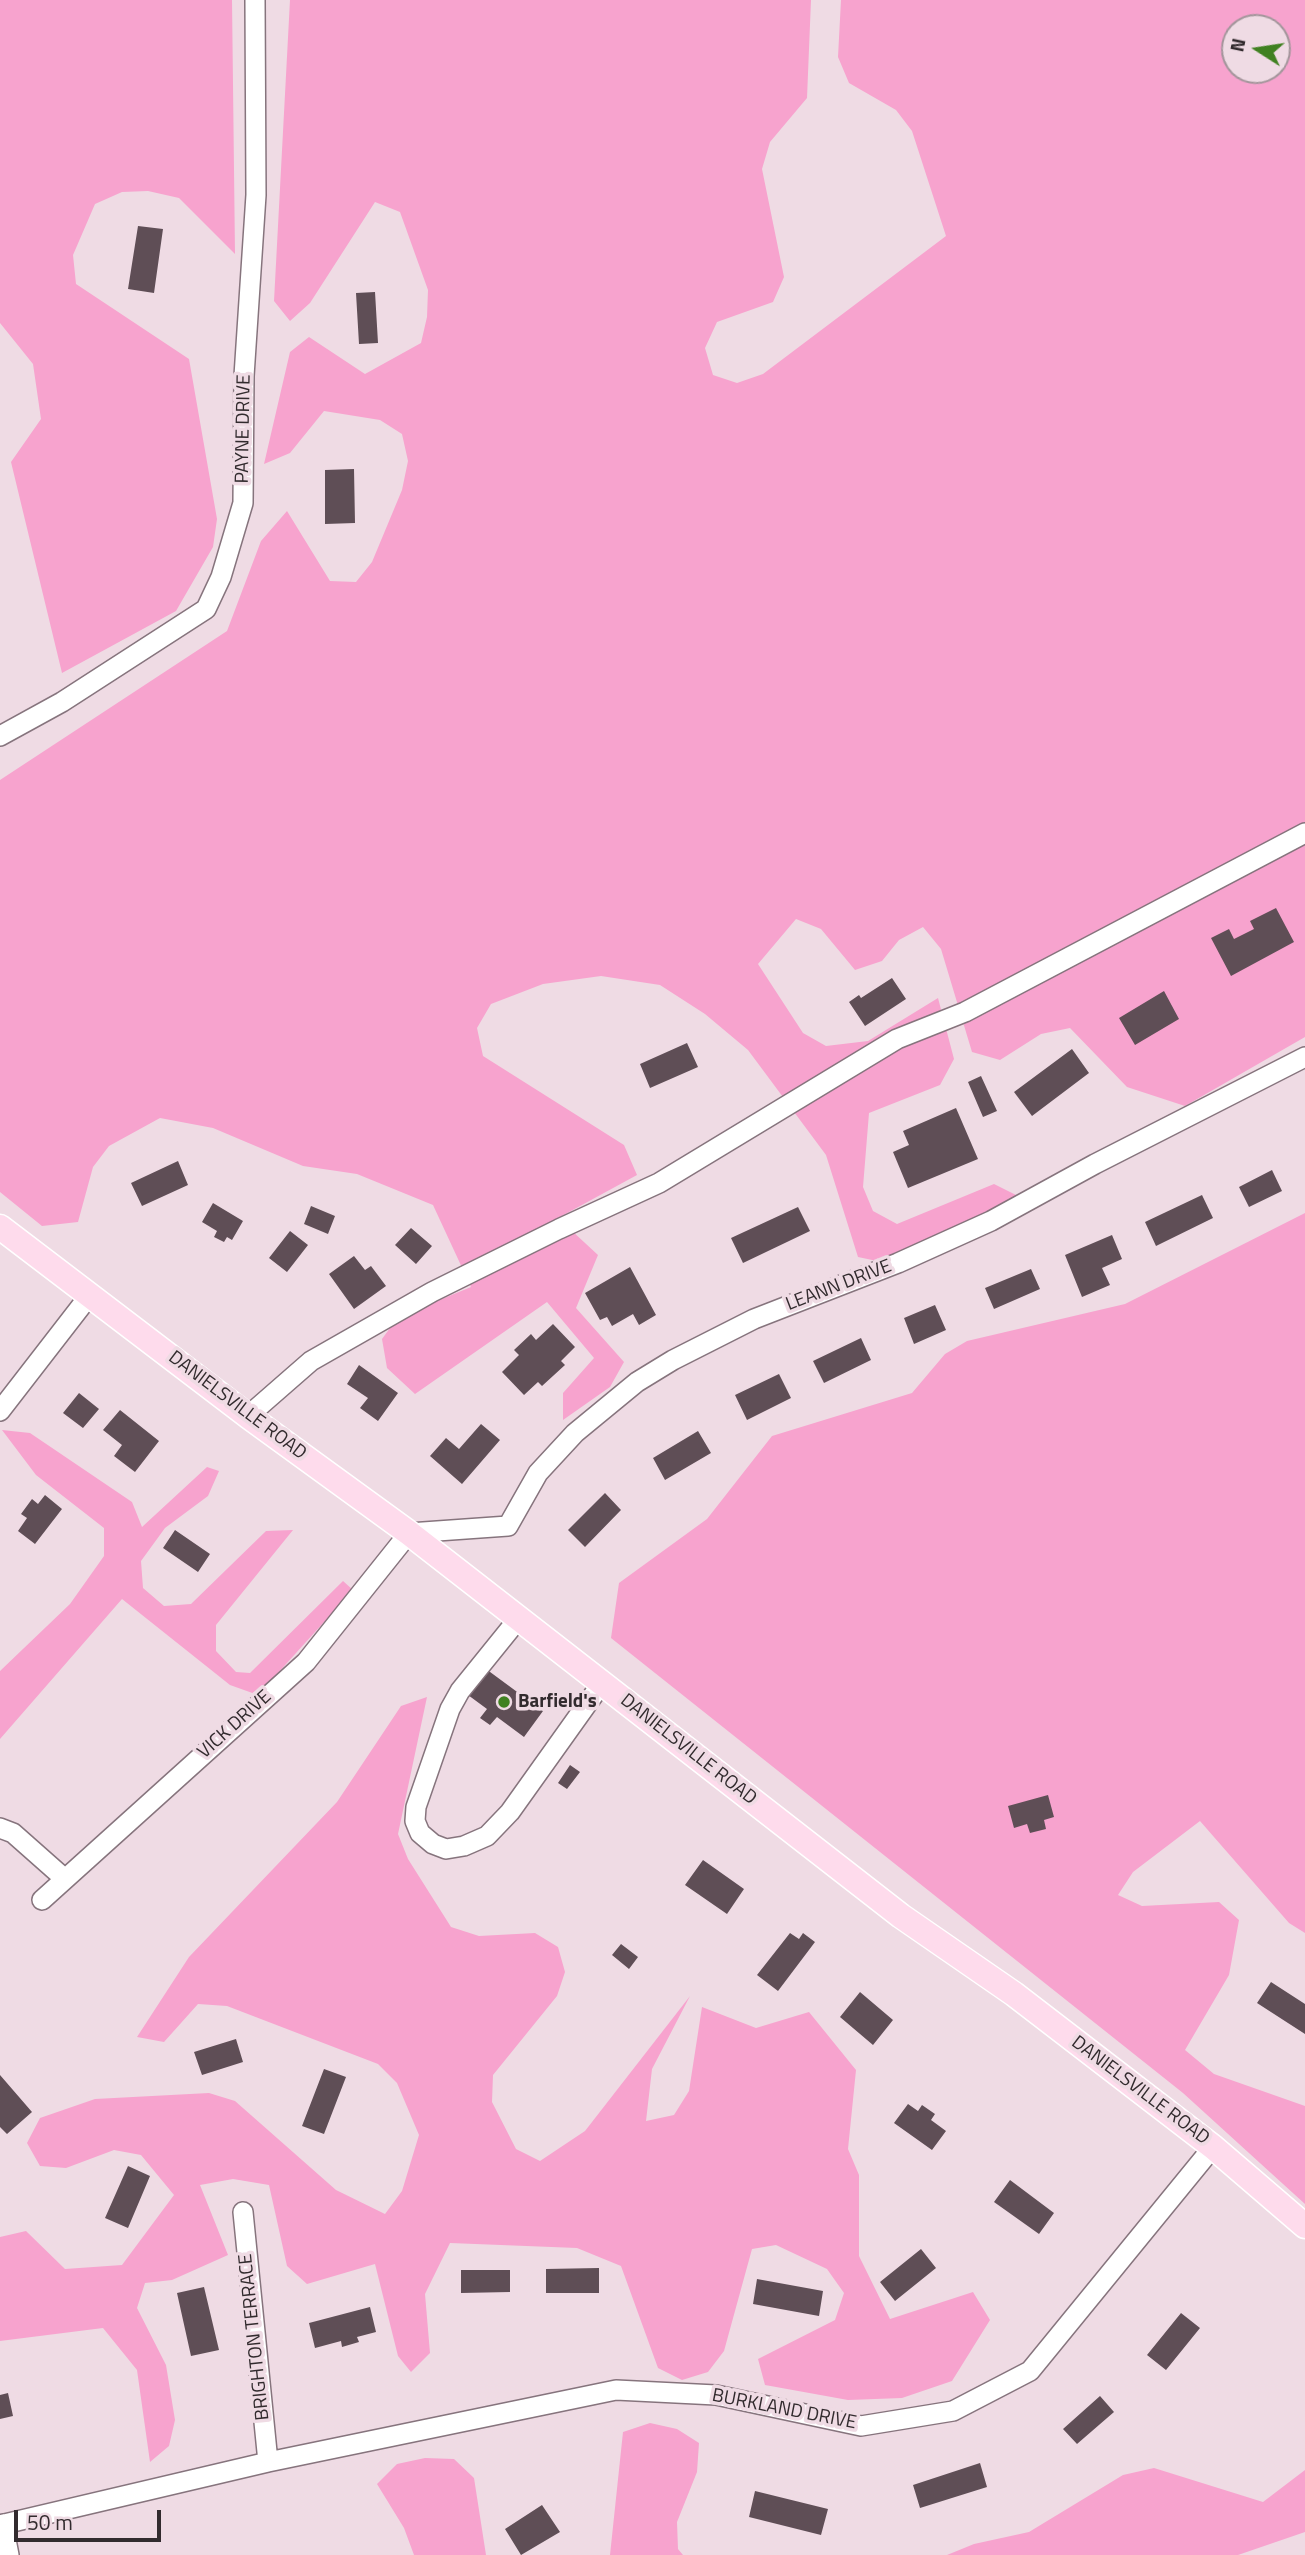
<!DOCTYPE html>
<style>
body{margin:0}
#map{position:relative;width:1305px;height:2555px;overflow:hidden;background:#efdbe4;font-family:"Titillium Web",sans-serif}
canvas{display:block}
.north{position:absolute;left:1221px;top:14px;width:70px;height:70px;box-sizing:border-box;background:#efdbe4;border:2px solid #a3959b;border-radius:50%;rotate:282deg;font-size:19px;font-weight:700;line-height:28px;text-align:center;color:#322b2e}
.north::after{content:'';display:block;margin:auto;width:24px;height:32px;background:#408121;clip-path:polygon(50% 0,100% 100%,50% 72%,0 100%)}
.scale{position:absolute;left:14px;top:2510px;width:147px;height:32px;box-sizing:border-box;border:4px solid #322b2e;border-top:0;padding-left:9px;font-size:21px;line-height:24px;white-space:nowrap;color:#322b2e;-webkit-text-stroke:5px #efdbe4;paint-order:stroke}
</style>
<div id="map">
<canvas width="1305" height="2555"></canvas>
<div class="north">N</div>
<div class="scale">50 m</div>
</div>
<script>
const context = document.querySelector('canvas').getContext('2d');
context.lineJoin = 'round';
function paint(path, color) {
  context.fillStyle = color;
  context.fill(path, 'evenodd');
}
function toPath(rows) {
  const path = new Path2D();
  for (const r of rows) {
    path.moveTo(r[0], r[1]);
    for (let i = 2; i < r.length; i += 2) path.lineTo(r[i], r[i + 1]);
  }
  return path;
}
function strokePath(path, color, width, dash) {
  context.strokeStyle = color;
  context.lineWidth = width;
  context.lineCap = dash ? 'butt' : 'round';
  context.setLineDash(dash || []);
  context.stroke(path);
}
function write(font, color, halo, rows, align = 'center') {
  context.font = font + ' "Titillium Web",sans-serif';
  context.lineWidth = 7;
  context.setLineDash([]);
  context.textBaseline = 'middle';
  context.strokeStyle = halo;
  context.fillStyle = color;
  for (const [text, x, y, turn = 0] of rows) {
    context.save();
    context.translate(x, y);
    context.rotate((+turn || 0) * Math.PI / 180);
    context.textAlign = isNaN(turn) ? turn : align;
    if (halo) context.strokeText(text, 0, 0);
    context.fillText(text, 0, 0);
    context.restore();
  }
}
const green = toPath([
 [0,0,232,0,235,254,179,198,148,191,122,192,95,204,73,255,76,284,189,359,217,519,213,547,176,611,62,673,11,462,41,419,33,364,0,323],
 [290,0,811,0,807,98,770,142,762,169,784,277,773,302,717,322,705,348,713,375,737,383,763,374,946,236,912,131,896,110,849,83,838,57,841,0,1305,0,1305,1037,1185,1106,1127,1087,1070,1028,1041,1034,1000,1060,972,1052,941,949,923,927,899,940,882,961,855,970,821,929,796,919,758,964,803,1033,826,1046,868,1041,938,998,954,1059,940,1085,869,1113,863,1187,873,1211,897,1224,994,1184,1018,1196,1012,1211,877,1261,858,1257,826,1155,748,1050,705,1014,660,985,601,976,543,984,491,1004,477,1028,483,1056,624,1145,637,1175,558,1218,598,1255,576,1308,624,1362,610,1387,563,1420,563,1393,594,1358,547,1302,415,1394,387,1368,382,1339,398,1317,471,1287,433,1205,357,1174,303,1166,213,1128,160,1118,109,1146,93,1167,78,1222,42,1226,0,1192,0,780,227,631,261,541,287,511,330,581,356,582,372,562,402,490,408,461,402,434,380,420,324,411,290,453,264,464,290,352,309,337,365,374,421,343,427,317,428,290,400,212,375,202,310,303,290,321,274,301],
 [1235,28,1277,28,1277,70,1235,70],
 [1305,1213,1305,1933,1289,1923,1200,1821,1133,1872,1118,1895,1142,1906,1219,1902,1239,1920,1229,1975,1185,2050,1214,2074,1305,2106,1305,2204,1183,2093,611,1638,619,1583,707,1519,772,1436,912,1393,945,1354,967,1341,1125,1304],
 [2,1430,30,1433,132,1502,142,1527,207,1467,219,1471,208,1496,165,1528,141,1561,143,1588,164,1606,191,1604,266,1531,293,1530,216,1625,216,1651,236,1672,250,1673,343,1581,353,1590,258,1695,230,1685,122,1599,0,1739,0,1671,70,1604,104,1556,104,1528,36,1475],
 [427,1697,398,1834,408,1859,451,1927,479,1936,535,1933,558,1947,565,1972,557,1996,493,2075,492,2102,516,2149,540,2161,585,2131,690,1996,652,2069,646,2121,674,2115,689,2091,702,2007,756,2028,809,2012,856,2070,848,2149,859,2175,859,2256,890,2319,973,2292,990,2320,952,2381,902,2398,848,2400,765,2385,758,2359,835,2320,844,2293,827,2269,776,2245,752,2249,724,2351,708,2372,682,2380,658,2368,621,2266,577,2248,450,2243,425,2294,430,2353,411,2372,398,2356,375,2264,307,2284,287,2266,269,2185,233,2179,200,2185,228,2255,172,2280,145,2283,137,2308,166,2365,175,2420,169,2446,150,2462,137,2370,103,2328,0,2341,0,2237,26,2231,65,2269,122,2265,174,2195,141,2155,114,2150,66,2168,40,2166,27,2143,40,2118,95,2099,209,2093,235,2101,336,2190,385,2214,402,2191,419,2135,397,2083,378,2064,227,2006,198,2004,164,2042,137,2037,189,1957,337,1802,401,1706],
 [650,2423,677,2429,699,2443,697,2472,677,2522,678,2549,683,2555,610,2555,623,2432],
 [425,2458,454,2459,474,2478,486,2555,414,2555,404,2528,377,2484,397,2464],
 [1154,2468,1263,2502,1305,2470,1305,2532,1238,2555,947,2555,974,2544,1029,2532,1123,2475]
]);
const building = toPath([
 [138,226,163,229,154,293,128,289],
 [375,292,378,343,359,344,356,293],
 [354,469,355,523,325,524,325,470],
 [1276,908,1294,942,1231,976,1211,938,1229,929,1234,939,1254,929,1250,921],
 [892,978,906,999,865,1026,849,1002,859,995,861,998],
 [1164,991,1179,1019,1135,1045,1119,1018],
 [687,1043,698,1067,650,1088,640,1064],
 [1072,1049,1089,1073,1032,1116,1014,1092],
 [981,1076,997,1111,983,1117,968,1082],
 [956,1108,978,1159,908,1188,893,1152,909,1145,903,1131],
 [178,1161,188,1185,142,1206,131,1183],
 [1272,1170,1282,1191,1249,1207,1239,1187],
 [1202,1195,1213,1218,1156,1246,1145,1222],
 [213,1203,243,1221,232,1240,227,1237,224,1242,214,1237,217,1231,202,1222],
 [311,1206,335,1216,328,1234,304,1224],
 [798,1207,810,1231,743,1263,731,1238],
 [411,1228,432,1246,416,1264,395,1245],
 [290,1231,308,1245,287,1272,269,1258],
 [1112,1235,1122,1259,1102,1268,1110,1285,1082,1297,1065,1255],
 [354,1256,365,1270,371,1266,386,1286,354,1309,329,1274],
 [630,1267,656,1315,639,1325,633,1314,612,1326,607,1317,600,1320,585,1293],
 [1031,1269,1040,1289,994,1309,985,1288],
 [935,1305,946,1330,914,1344,904,1318],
 [553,1324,575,1347,561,1361,565,1365,542,1386,538,1382,524,1395,502,1372,519,1355,514,1350,531,1334,536,1340],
 [861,1338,871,1360,824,1383,813,1361],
 [359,1365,398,1393,378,1421,360,1408,368,1398,347,1384],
 [779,1374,791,1398,747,1420,735,1395],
 [79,1393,99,1409,83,1428,63,1413],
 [120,1410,159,1441,135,1472,114,1456,122,1445,103,1430],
 [481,1424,500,1440,462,1484,430,1456,446,1438,459,1449],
 [698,1431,711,1453,665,1480,653,1458],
 [605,1493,621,1510,585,1547,568,1530],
 [45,1495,62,1509,35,1544,18,1531,27,1518,21,1514,32,1499,38,1504],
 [175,1530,210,1554,198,1572,163,1548],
 [486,1669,543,1711,524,1737,497,1717,490,1725,480,1718,487,1709,468,1695],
 [570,1765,580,1772,567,1789,558,1783],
 [1048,1795,1054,1817,1044,1820,1046,1829,1030,1833,1027,1824,1014,1828,1008,1806],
 [703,1860,744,1889,727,1914,685,1885],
 [790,1933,799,1939,803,1933,815,1942,778,1991,757,1975],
 [621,1944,638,1957,629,1969,612,1955],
 [1271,1982,1305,2004,1305,2034,1257,2003],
 [860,1992,893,2020,873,2045,840,2017],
 [236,2039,243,2062,202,2075,194,2052],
 [324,2069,346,2077,324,2134,302,2126],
 [0,2075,32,2112,7,2134,0,2127],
 [908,2104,918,2111,922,2105,935,2114,931,2120,946,2131,932,2150,894,2123],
 [128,2166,150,2176,128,2228,105,2218],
 [1010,2180,1054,2213,1039,2234,994,2202],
 [921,2249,936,2268,895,2301,880,2282],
 [599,2268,599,2293,546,2293,546,2269],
 [461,2270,510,2270,510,2292,461,2293],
 [757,2279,823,2291,819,2316,753,2304],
 [204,2287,219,2350,191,2356,177,2293],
 [370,2307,376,2332,357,2337,359,2342,342,2347,341,2341,315,2348,309,2323],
 [1181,2313,1200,2328,1166,2370,1147,2355],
 [8,2393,13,2416,0,2419,0,2395],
 [1100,2396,1114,2412,1077,2444,1063,2429],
 [980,2463,987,2487,920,2508,913,2485],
 [755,2491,828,2509,821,2535,749,2517],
 [542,2505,560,2532,521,2555,505,2529]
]);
const minor = toPath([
 [0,736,62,702,206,609,221,577,243,503,244,376,256,195,255,0],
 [0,1411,89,1296],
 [248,1416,311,1361,432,1292,559,1229,659,1183,897,1039,965,1012,1305,833],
 [519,1618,460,1691,450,1709,416,1807,415,1821,420,1833,433,1844,446,1849,464,1846,487,1836,510,1812,602,1683],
 [0,1828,13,1833,65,1879],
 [42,1900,306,1662,409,1533,508,1526,538,1473,575,1433,637,1382,673,1360,754,1319,898,1263,991,1221,1095,1164,1305,1057],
 [243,2212,268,2462],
 [3,2524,9,2555],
 [0,2525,268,2462,616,2390,716,2395,861,2426,953,2411,1030,2371,1213,2147]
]);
const major = toPath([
 [0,1227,248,1416,409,1533,901,1916,1014,1994,1213,2147,1305,2226]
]);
const markers = [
 [504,1702,7,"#408121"]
];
const streetNames = [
 ["PAYNE DRIVE",244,429,-89],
 ["LEANN DRIVE",839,1286,-21],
 ["DANIELSVILLE ROAD",237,1406,37],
 ["VICK DRIVE",235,1725,-42],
 ["DANIELSVILLE ROAD",688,1750,38],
 ["DANIELSVILLE ROAD",1140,2091,37],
 ["BRIGHTON TERRACE",255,2337,-96],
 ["BURKLAND DRIVE",784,2410,11]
];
const poiNames = [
 ["Barfield's",518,1702]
];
paint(green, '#f7a3ce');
paint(building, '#5f4e56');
strokePath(minor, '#86747d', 22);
strokePath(major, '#fff', 27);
strokePath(minor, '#fff', 19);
strokePath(major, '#fedbec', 24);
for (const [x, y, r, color] of markers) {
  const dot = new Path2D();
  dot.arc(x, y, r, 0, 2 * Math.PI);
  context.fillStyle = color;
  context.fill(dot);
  strokePath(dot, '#efdbe4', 2.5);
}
write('19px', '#322b2e', '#efdbe4', streetNames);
write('bold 19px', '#322b2e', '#efdbe4', poiNames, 'left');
</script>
